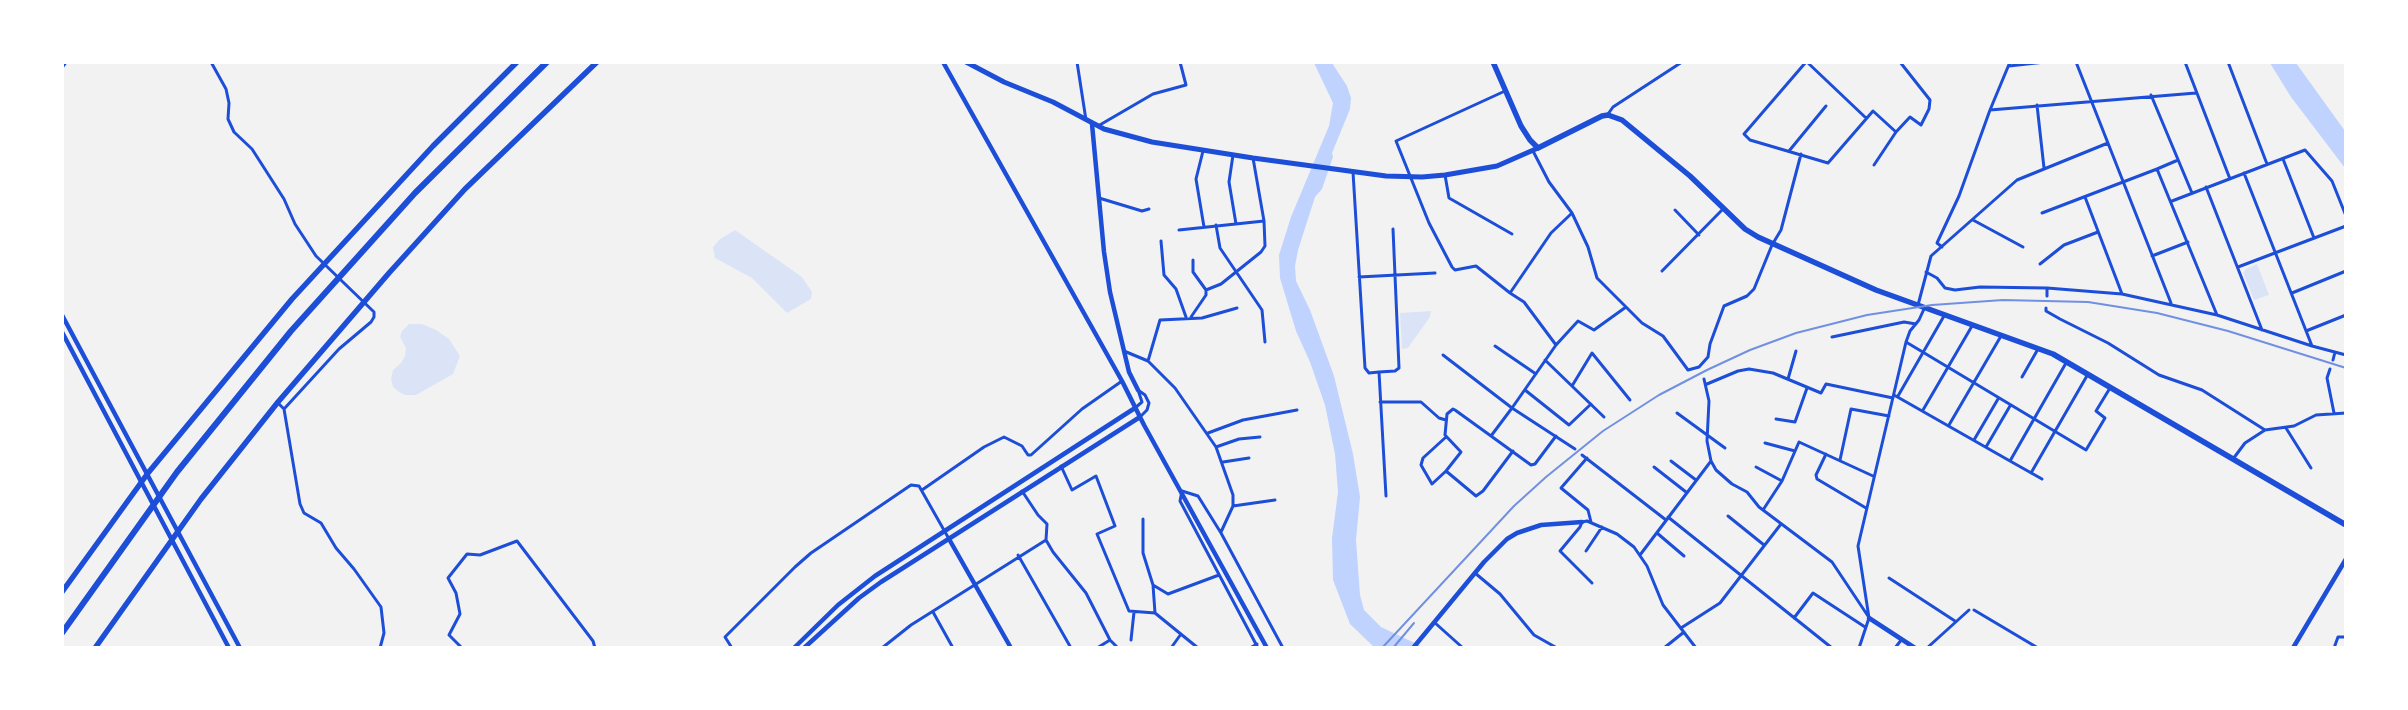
<!DOCTYPE html>
<style>
body{margin:0}
#map{position:relative;width:2408px;height:710px;overflow:hidden;background:#f2f2f2;font-family:Figtree,sans-serif}
canvas{display:block}
.frame{position:absolute;inset:0;border:64px solid #fff;pointer-events:none}
</style>
<div id="map">
<canvas width="2408" height="710"></canvas>
<div class="frame"></div>
</div>
<script>
const context = document.querySelector('canvas').getContext('2d');
context.lineJoin = 'round';
function paint(path, color) {
  context.fillStyle = color;
  context.fill(path, 'evenodd');
}
function toPath(rows) {
  const path = new Path2D();
  for (const r of rows) {
    path.moveTo(r[0], r[1]);
    for (let i = 2; i < r.length; i += 2) path.lineTo(r[i], r[i + 1]);
  }
  return path;
}
function strokePath(path, color, width, dash) {
  context.strokeStyle = color;
  context.lineWidth = width;
  context.lineCap = dash ? 'butt' : 'round';
  context.setLineDash(dash || []);
  context.stroke(path);
}
const green = toPath([
 [735,230,802,277,812,292,811,299,787,313,752,278,715,258,713,247,720,239],
 [2257,264,2269,295,2254,300,2243,273,2246,269],
 [1431,311,1430,317,1408,348,1402,349,1400,313],
 [409,324,422,324,436,330,449,339,460,356,453,374,416,395,405,395,399,392,393,387,391,379,393,370,401,363,405,356,406,348,400,337,402,331]
]);
const water = toPath([
 [1314,63,1332,63,1347,86,1351,98,1350,109,1332,153,1333,157,1322,189,1315,197,1298,250,1295,266,1296,281,1310,310,1334,376,1353,454,1360,497,1356,540,1360,595,1364,610,1381,627,1423,647,1374,647,1350,624,1333,580,1332,538,1338,492,1335,454,1325,405,1310,362,1296,331,1280,278,1279,255,1291,217,1329,126,1333,103],
 [2270,63,2296,63,2345,131,2345,168,2291,97]
]);
const minor = toPath([
 [211,62,226,89,229,103,228,119,234,132,252,149,284,199,295,224,316,256,374,312,374,317,371,322,339,349,284,409],
 [1077,62,1086,120],
 [1806,62,1744,134,1750,140,1828,163,1873,111,1896,132],
 [1807,62,1866,118],
 [2076,62,2171,303],
 [2185,62,2230,179],
 [2228,62,2267,164],
 [2009,66,2045,62],
 [1505,91,1396,141,1429,223,1452,267,1455,270,1476,266,1510,293],
 [2151,95,2192,193],
 [2037,105,2044,168],
 [1990,110,2196,93],
 [1608,114,1613,107,1682,62],
 [1098,126,1153,94,1186,85,1180,62],
 [1203,151,1196,179,1204,227],
 [1533,151,1549,182,1572,213,1588,247,1597,278,1642,323,1663,336,1688,370,1699,367,1708,357,1710,344,1724,306,1747,296,1754,289,1772,245,1781,230,1801,154],
 [1789,151,1826,106],
 [1233,155,1229,182,1236,224],
 [2283,159,2314,238],
 [1874,165,1896,132,1910,117,1921,125,1929,109,1930,100,1900,62],
 [2157,169,2178,160],
 [1353,172,1365,368,1369,373,1379,372,1386,496],
 [2244,173,2312,346,2346,355],
 [1445,175,1449,198,1512,234],
 [2206,187,2262,330],
 [2085,197,2122,294],
 [1099,198,1142,211,1149,209],
 [2172,201,2305,150,2332,181,2346,216],
 [1675,210,1699,235],
 [1572,213,1551,233,1510,293,1524,302,1556,345,1512,408,1575,449],
 [2042,213,2157,169,2217,315],
 [1973,220,2023,247],
 [1216,225,1220,248,1262,310,1265,342],
 [1179,230,1264,221],
 [1161,241,1164,275,1176,289,1186,317],
 [1942,247,1937,243,1959,196,1990,110,2010,62],
 [2152,256,2188,242],
 [1193,260,1193,272,1206,290,1221,284,1261,252,1265,246,1264,221,1253,158],
 [2040,264,2064,245,2098,232],
 [2238,267,2346,226],
 [1662,271,1723,209],
 [1926,272,1937,278,1945,288,1955,290,1980,287,2047,288,2122,294,2217,315,2312,346],
 [1359,277,1435,273],
 [2292,293,2346,271],
 [2047,296,2047,288],
 [1918,305,1931,256,2017,180,2108,143],
 [2046,308,2046,311,2060,319,2108,343,2159,375,2202,390,2265,430],
 [1191,317,1206,295,1206,290],
 [2306,331,2346,315],
 [1832,337,1904,322,1916,324],
 [1906,342,2086,450,2105,418,2096,411,2110,388],
 [1556,345,1578,321,1594,330,1626,307],
 [1495,346,1536,374],
 [1124,351,1148,361,1175,388,1216,447,1233,495,1233,506,1221,532],
 [1443,355,1512,408,1491,436],
 [1545,360,1604,417],
 [2333,360,2335,352],
 [1148,361,1160,320,1202,318,1237,308],
 [2330,369,2327,378,2334,413],
 [1379,372,1395,371,1399,368,1393,229],
 [2022,377,2038,349],
 [1704,379,1709,401,1707,441,1711,461,1716,470,1732,484,1747,492,1759,507,1832,562,1868,616],
 [1788,379,1796,351],
 [1707,384,1738,371,1749,369,1773,373,1821,393,1826,384,1893,398],
 [1572,386,1592,353,1630,400],
 [1138,390,1145,395,1149,403,1147,410,1140,417],
 [1525,390,1569,425,1591,404],
 [1894,395,2010,461,2066,363],
 [1898,396,1944,316],
 [1380,402,1421,402,1439,418,1446,420],
 [278,403,284,409,300,504,304,513,321,523,336,548,354,569,381,607,384,633,380,648],
 [1135,408,1142,402,1138,390],
 [1923,410,1972,326],
 [1677,413,1725,448],
 [1776,419,1795,422,1807,388],
 [1949,425,2001,336],
 [2286,428,2311,468],
 [1208,433,1243,420,1297,410],
 [1974,440,1998,399],
 [1765,443,1795,451],
 [1216,447,1239,439,1260,437],
 [1986,447,2010,406],
 [1513,451,1483,491,1476,496,1446,471,1461,452,1445,435,1447,414,1453,409,1455,410,1491,436,1531,465,1535,464,1556,436],
 [1826,454,1816,475,1817,479,1866,508],
 [1582,455,1666,520],
 [1587,458,1561,488,1588,510,1591,522],
 [2233,459,2245,443,2265,430,2294,426,2316,415,2346,413],
 [1840,460,1851,409,1889,416],
 [1671,461,1696,480],
 [2010,461,2042,479],
 [1223,462,1249,458],
 [1061,466,1072,490,1096,476,1115,526,1097,534,1129,611,1155,613],
 [1654,467,1686,492],
 [1756,467,1782,481],
 [1446,471,1432,484,1421,465,1423,458,1446,437],
 [2031,473,2088,374],
 [922,490,984,447,1004,437,1022,446,1028,455,1031,455,1082,409,1122,381],
 [1022,491,1038,515,1047,524,1046,540,1053,552,1086,593,1110,640,1118,648],
 [1233,506,1275,500],
 [1763,510,1782,481,1799,442,1873,476],
 [1728,516,1764,545],
 [1668,517,1832,648],
 [1143,519,1143,553,1153,585,1155,613,1198,648],
 [1657,533,1684,556],
 [1586,551,1602,527],
 [1018,555,1071,648],
 [1640,555,1711,461],
 [1475,573,1500,594,1534,635,1557,648],
 [1889,578,1955,621],
 [1592,583,1560,551,1580,527,1582,522,1587,521,1617,534,1634,547,1647,566,1663,605,1696,648],
 [1153,585,1168,594,1219,575],
 [1974,610,2038,648],
 [933,612,953,648],
 [1794,618,1813,593,1865,627],
 [1434,622,1463,648],
 [1681,628,1720,603,1781,524],
 [1131,640,1134,612],
 [462,648,449,635,460,614,456,593,448,578,467,554,480,555,517,541,593,641,595,648],
 [732,648,725,637,795,567,811,553,911,485,919,486,949,539],
 [882,648,911,625,1046,540],
 [1097,648,1110,640],
 [1171,648,1181,634],
 [1250,648,1257,644],
 [1258,648,1180,501,1182,491,1198,496,1221,533,1283,648],
 [1664,648,1684,632],
 [1859,648,1869,618,1858,546,1906,342,1910,331,1919,320,1924,309],
 [1895,648,1902,639],
 [1927,648,1969,610],
 [2334,648,2338,637,2346,637]
]);
const tertiary = toPath([
 [943,62,1122,381,1144,425,1267,648],
 [1092,124,1104,252,1110,292,1129,372,1138,390],
 [62,315,240,648],
 [62,332,229,648],
 [949,539,1011,648],
 [1869,618,1915,648],
 [794,648,838,605,875,576,1135,408],
 [804,648,859,598,881,582,1140,417],
 [1413,648,1484,562,1507,539,1517,533,1541,525,1582,522],
 [2293,648,2346,559]
]);
const secondary = toPath([
 [966,62,1004,82,1053,102,1104,129,1152,142,1253,158,1386,176,1422,177,1445,175,1497,166,1538,148],
 [62,66,65,62]
]);
const primary = toPath([
 [1493,62,1521,126,1530,140,1538,148,1602,116,1608,115,1622,120,1690,176,1745,229,1758,237,1876,290,2053,354,2346,525]
]);
const trunk = toPath([
 [62,592,148,473,292,299,433,146,517,62],
 [95,648,201,499,278,402,389,273,465,189,597,62]
]);
const motorway = toPath([
 [62,633,177,472,291,331,415,193,547,62]
]);
const rail = toPath([
 [1382,648,1514,506,1546,477,1603,431,1659,395,1707,370,1750,350,1796,333,1867,315,1932,305,2003,300,2088,302,2157,313,2228,331,2346,368],
 [1393,648,1414,623]
]);
paint(green, '#dbe4f7');
paint(water, '#bfd3fe');
strokePath(minor, '#1d4ed8', 3);
strokePath(tertiary, '#1d4ed8', 4.5);
strokePath(secondary, '#1d4ed8', 5);
strokePath(primary, '#1d4ed8', 5.5);
strokePath(trunk, '#1d4ed8', 5.5);
strokePath(motorway, '#1d4ed8', 6);
strokePath(rail, '#7290e2', 2);
</script>
